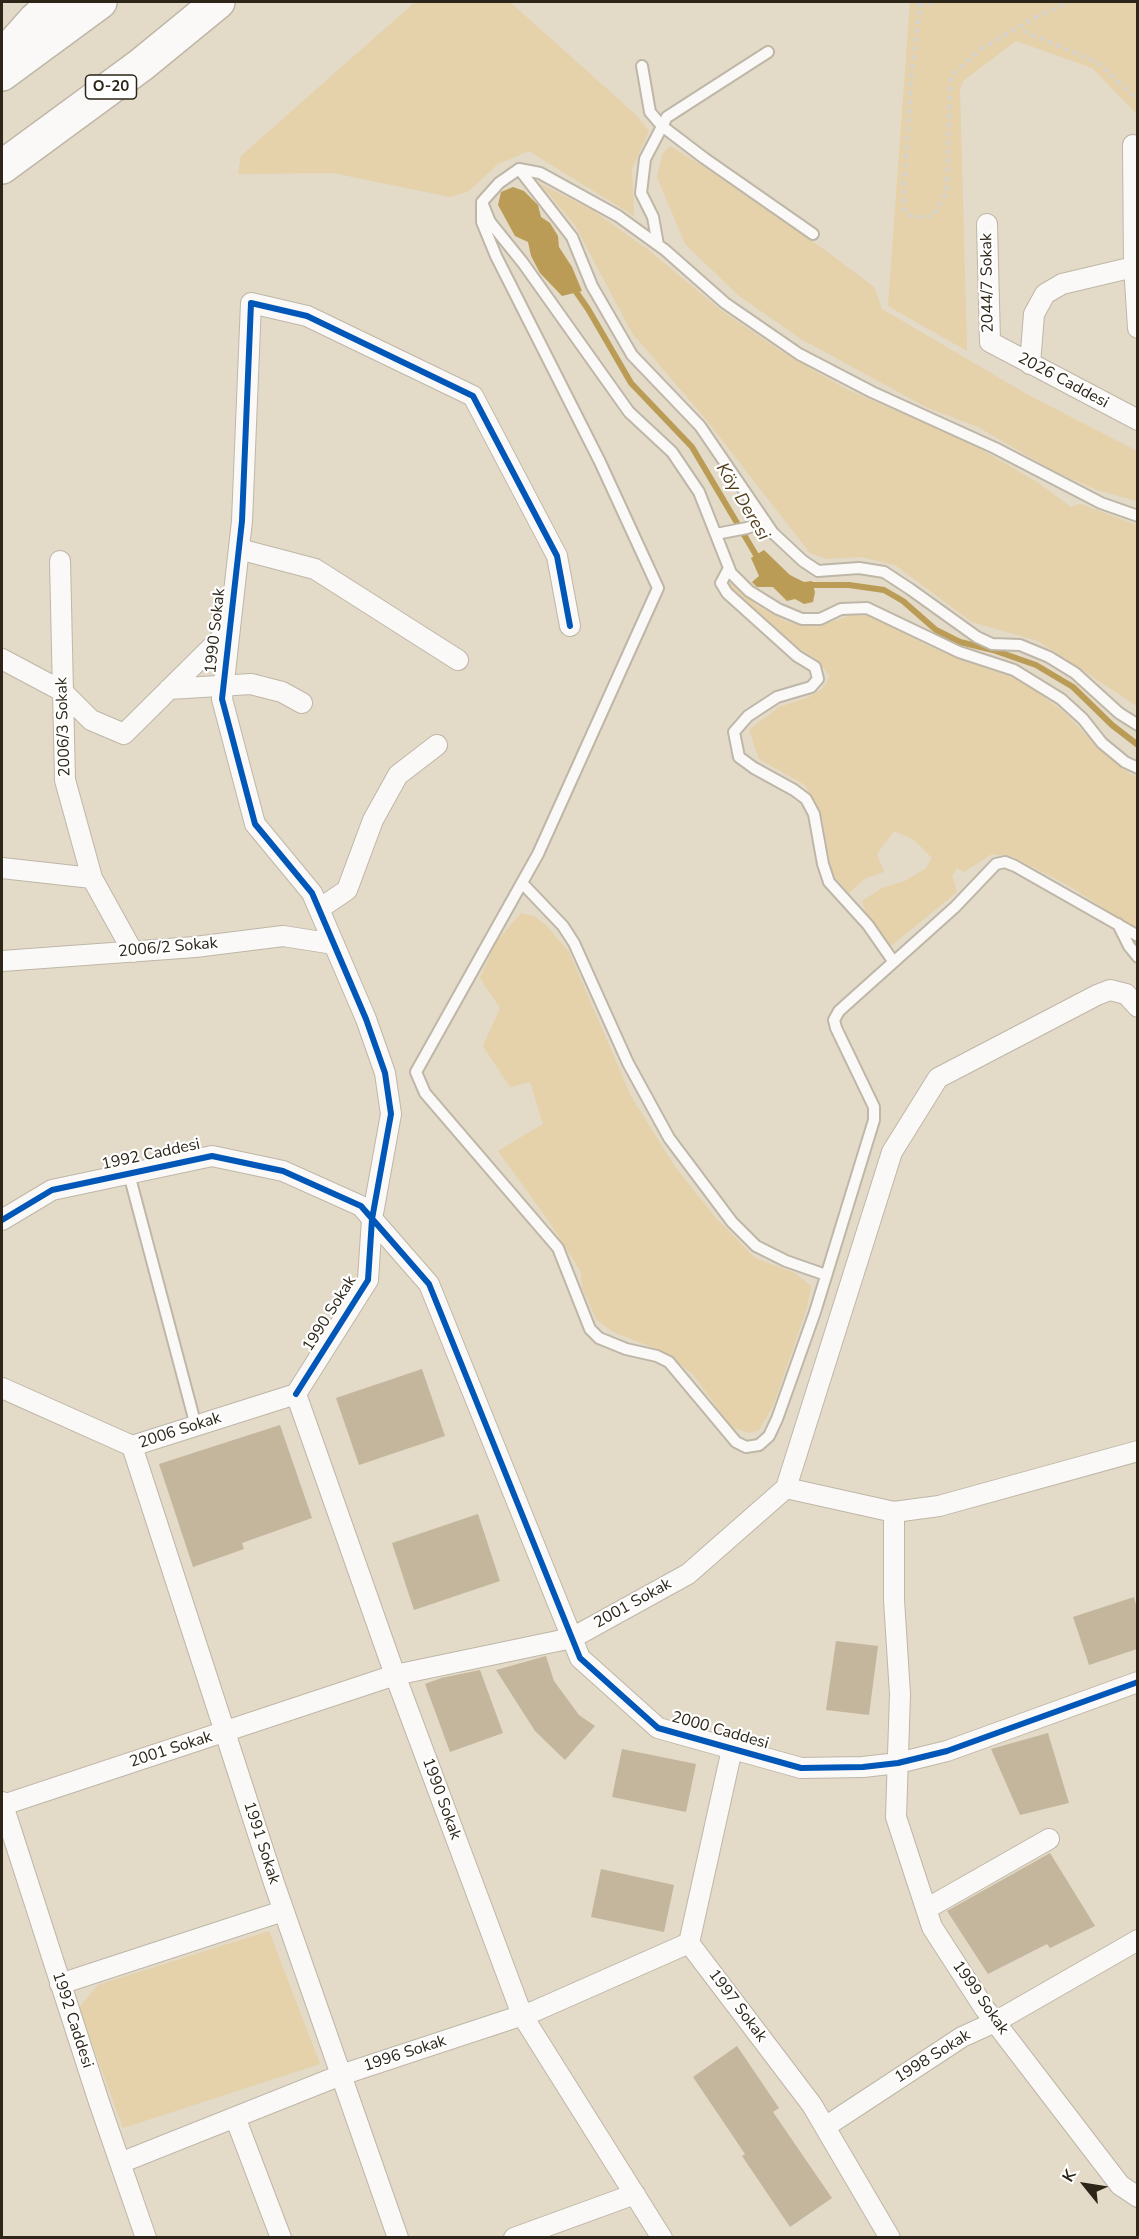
<!DOCTYPE html>
<meta charset="utf-8">
<style>
body{margin:0}
#map{position:relative;width:1139px;height:2239px;overflow:hidden;background:#e3dac7;font-family:"Nunito Sans",sans-serif}
canvas{display:block}
.frame{position:absolute;inset:0;border:3px solid #2c2518;pointer-events:none}
.north{position:absolute;left:1055px;top:2155px;width:60px;height:60px;-webkit-text-stroke:4px #fff;paint-order:stroke;rotate:300deg;font-size:16px;font-weight:700;line-height:24px;text-align:center;color:#2c2518}
.north::after{content:'';display:block;margin:auto;width:21px;height:27px;background:#2c2518;clip-path:polygon(50% 0,100% 100%,50% 72%,0 100%)}
</style>
<div id="map">
<canvas width="1139" height="2239"></canvas>
<div class="frame"></div>
<div class="north">K</div>
</div>
<script>
const context = document.querySelector('canvas').getContext('2d');
context.lineJoin = 'round';
function paint(path, color) {
  context.fillStyle = color;
  context.fill(path, 'evenodd');
}
function toPath(rows) {
  const path = new Path2D();
  for (const r of rows) {
    path.moveTo(r[0], r[1]);
    for (let i = 2; i < r.length; i += 2) path.lineTo(r[i], r[i + 1]);
  }
  return path;
}
function strokePath(path, color, width, dash) {
  context.strokeStyle = color;
  context.lineWidth = width;
  context.lineCap = dash ? 'butt' : 'round';
  context.setLineDash(dash || []);
  context.stroke(path);
}
function write(font, color, halo, rows, align = 'center') {
  context.font = font + ' "Nunito Sans",sans-serif';
  context.lineWidth = 4.5;
  context.setLineDash([]);
  context.textBaseline = 'middle';
  context.strokeStyle = halo;
  context.fillStyle = color;
  for (const [text, x, y, turn = 0] of rows) {
    context.save();
    context.translate(x, y);
    context.rotate((+turn || 0) * Math.PI / 180);
    context.textAlign = isNaN(turn) ? turn : align;
    if (halo) context.strokeText(text, 0, 0);
    context.fillText(text, 0, 0);
    context.restore();
  }
}
const green = toPath([
 [415,2,510,2,635,114,649,131,632,169,634,216,529,151,498,164,469,191,450,197,333,173,238,174,241,156],
 [910,2,1137,2,1137,114,1092,68,1016,41,963,81,960,89,967,351,888,306],
 [670,146,701,165,822,248,874,287,882,309,1030,396,1137,451,1137,501,1097,490,1054,471,978,427,926,407,801,339,738,295,685,244,657,177,663,153],
 [539,183,592,210,646,248,722,311,782,352,846,389,970,443,1037,482,1071,507,1080,504,1137,525,1137,706,1038,641,972,622,895,565,861,557,827,559,810,553,704,417,632,333,575,225],
 [728,583,736,584,756,605,787,622,816,627,852,615,873,616,924,644,966,662,1021,680,1064,712,1100,749,1129,773,1137,777,1137,930,1071,887,1014,857,992,854,964,872,957,868,952,876,957,892,891,946,866,912,862,901,882,888,905,881,926,868,932,858,913,839,894,831,877,854,884,872,866,878,849,893,832,874,822,818,805,785,759,759,749,730,779,707,809,697,823,688,830,676,816,659,782,637,736,597],
 [521,913,534,916,546,925,569,952,631,1096,675,1167,716,1218,755,1258,795,1273,811,1286,807,1308,773,1406,759,1430,749,1433,731,1427,693,1374,659,1350,613,1332,597,1320,582,1288,581,1272,548,1220,498,1151,543,1124,530,1082,510,1087,483,1046,500,1008,480,978,496,942],
 [269,1931,320,2064,123,2128,79,2008,98,1985]
]);
const water = toPath([
 [513,187,524,191,538,205,541,217,550,223,558,236,559,247,572,267,582,291,562,296,540,273,531,256,528,242,515,236,498,205,501,192],
 [764,550,790,575,804,582,812,581,815,592,813,602,804,604,795,599,787,601,773,587,757,587,752,582,759,576,751,558]
]);
const stream = toPath([
 [572,286,588,309,631,383,692,447,756,555,762,559],
 [806,585,849,585,884,590,903,601,936,630,960,642,993,650,1036,665,1073,687,1112,725,1138,745]
]);
const building = toPath([
 [422,1369,445,1436,359,1465,336,1398],
 [280,1425,312,1518,242,1543,244,1549,193,1567,159,1464],
 [478,1514,500,1581,414,1610,392,1543],
 [1134,1597,1137,1609,1137,1649,1089,1665,1073,1617],
 [836,1641,878,1646,869,1715,826,1710],
 [546,1656,554,1681,579,1715,595,1726,565,1760,535,1731,496,1670],
 [480,1670,503,1733,450,1752,425,1684,441,1678],
 [1048,1733,1069,1803,1020,1815,991,1749],
 [622,1749,696,1764,686,1812,612,1797],
 [1050,1853,1095,1926,1050,1948,1047,1944,988,1974,947,1911],
 [601,1869,674,1885,664,1932,591,1917],
 [737,2046,779,2108,773,2112,832,2198,790,2227,742,2156,745,2154,693,2077]
]);
const path = toPath([
 [918,2,920,6,911,79,903,203,905,212,912,216,924,218,934,214,947,192,950,84,953,74,981,49,1032,19,1069,2],
 [920,6,936,2],
 [1023,31,1097,62,1138,100]
]);
const service = toPath([
 [642,66,650,112,662,126,704,158,813,234],
 [519,169,572,237,592,286,632,355,700,426,773,533,803,561,818,571,859,568,884,572,910,589,977,637,992,644,1020,645,1049,657,1075,673,1119,713,1138,725],
 [482,202,482,222,496,256,600,462,658,588,538,854,416,1072,425,1093,558,1248,590,1329,599,1338,626,1349,657,1356,669,1362,736,1442,746,1447,759,1445,769,1436,777,1419,815,1312,874,1120,874,1107,836,1028,834,1020,839,1011,955,907,996,864,1005,862,1015,866,1138,936],
 [658,245,653,217,641,193,645,159,667,117,768,52],
 [1138,516,1101,503,995,448,872,392,799,354,725,303,665,250,618,216,540,173,519,169,499,183,482,202,490,222,523,263,629,412,672,452,699,492,731,573,749,591,778,609,802,619,820,619,841,609,867,608,959,652,1014,670,1061,699,1083,719,1102,743,1125,762,1138,768],
 [716,534,747,528,765,521],
 [729,568,721,583,727,593,797,656,815,667,818,679,811,687,777,697,748,716,734,732,739,757,754,768,794,790,806,799,814,814,823,864,829,882,868,925,893,961],
 [522,883,563,926,574,943,628,1063,669,1138,732,1222,756,1246,786,1261,826,1275],
 [1118,924,1129,946,1138,957],
 [129,1174,196,1426]
]);
const minor = toPath([
 [1133,145,1134,265,1138,328],
 [987,224,990,342,1138,420],
 [1030,364,1034,314,1045,294,1062,284,1138,266],
 [239,549,315,569,458,660],
 [60,561,65,780,92,878,133,952],
 [2,659,62,691,91,720,124,734,230,629],
 [169,689,251,684,282,692,302,703],
 [2,868,92,878],
 [319,909,347,890,373,820,398,775,437,745],
 [2,961,195,947,283,936,334,944],
 [2,1220,52,1190,212,1156,283,1171,361,1206,429,1284,580,1658,658,1728,801,1768,863,1767,898,1763,947,1751,1138,1682],
 [2,1388,132,1446,296,1394],
 [296,1394,368,1280,372,1219,391,1114,385,1073,366,1019,312,893,255,824,222,699,242,521,251,303,307,316,473,396,557,556,570,626],
 [296,1394,395,1675,522,2015,662,2238],
 [132,1446,274,1883,398,2238],
 [786,1488,892,1152,938,1078,1097,995,1110,990,1126,994,1138,1007],
 [894,1512,894,1600,900,1694,896,1817,932,1927,985,2009,1120,2185,1138,2197],
 [732,1749,689,1943,812,2105,890,2238],
 [2,1802,99,2102,146,2238],
 [2,1807,3,1805,395,1675,572,1638,688,1574,786,1488,894,1512,939,1506,1138,1451],
 [926,1909,1049,1839],
 [60,1984,283,1911],
 [235,2117,281,2238],
 [825,2127,962,2037,995,2022,1138,1940],
 [120,2163,341,2075,535,2011,689,1943],
 [514,2238,635,2194]
]);
const motorway = toPath([
 [2,57,35,20,55,2],
 [2,74,100,2],
 [2,167,141,65,218,2]
]);
const cycleway = toPath([
 [2,1220,52,1190,212,1156,283,1171,361,1206,429,1284,580,1658,658,1728,801,1768,863,1767,898,1763,947,1751,1138,1682],
 [296,1394,368,1280,372,1219,391,1114,385,1073,366,1019,312,893,255,824,222,699,242,521,251,303,307,316,473,396,557,556,570,626]
]);
const shields = [
 [111,87,51]
];
const shieldNames = [
 ["O-20",111,87]
];
const streetNames = [
 ["2044/7 Sokak",988,283,-91],
 ["2026 Caddesi",1063,381,28],
 ["1990 Sokak",216,631,-84],
 ["2006/3 Sokak",64,727,-92],
 ["2006/2 Sokak",168,948,-5],
 ["1992 Caddesi",151,1155,-12],
 ["1990 Sokak",330,1314,-58],
 ["2006 Sokak",180,1431,-18],
 ["2001 Sokak",633,1604,-29],
 ["2000 Caddesi",720,1731,16],
 ["2001 Sokak",171,1750,-18],
 ["1990 Sokak",441,1799,70],
 ["1991 Sokak",261,1843,72],
 ["1999 Sokak",980,1998,55],
 ["1997 Sokak",737,2006,53],
 ["1992 Caddesi",72,2020,72],
 ["1996 Sokak",405,2054,-18],
 ["1998 Sokak",933,2057,-32]
];
const waterNames = [
 ["Köy Deresi",742,502,59]
];
paint(green, '#e5d1aa');
paint(water, '#ba9c56');
strokePath(stream, '#ba9c56', 6);
paint(building, '#c3b69d');
strokePath(service, '#beb7a8', 14);
strokePath(minor, '#beb7a8', 22);
strokePath(motorway, '#beb7a8', 36);
strokePath(path, '#d5d2cc', 4, [4.5, 4.5]);
strokePath(service, '#fbf9f7', 10);
strokePath(minor, '#fbf9f7', 20);
strokePath(motorway, '#fbf9f7', 33);
strokePath(cycleway, '#0057b8', 6);
for (const [x, y, w] of shields) {
  const box = new Path2D();
  box.roundRect(x - w / 2, y - 12, w, 24, 4.5);
  context.fillStyle = '#fff';
  context.fill(box);
  strokePath(box, '#2c2518', 1.5);
}
write('bold 15px', '#2c2518', null, shieldNames);
write('16px', '#2c2518', '#fff', streetNames);
write('italic 18px', '#513f1b', '#fff', waterNames);
</script>
